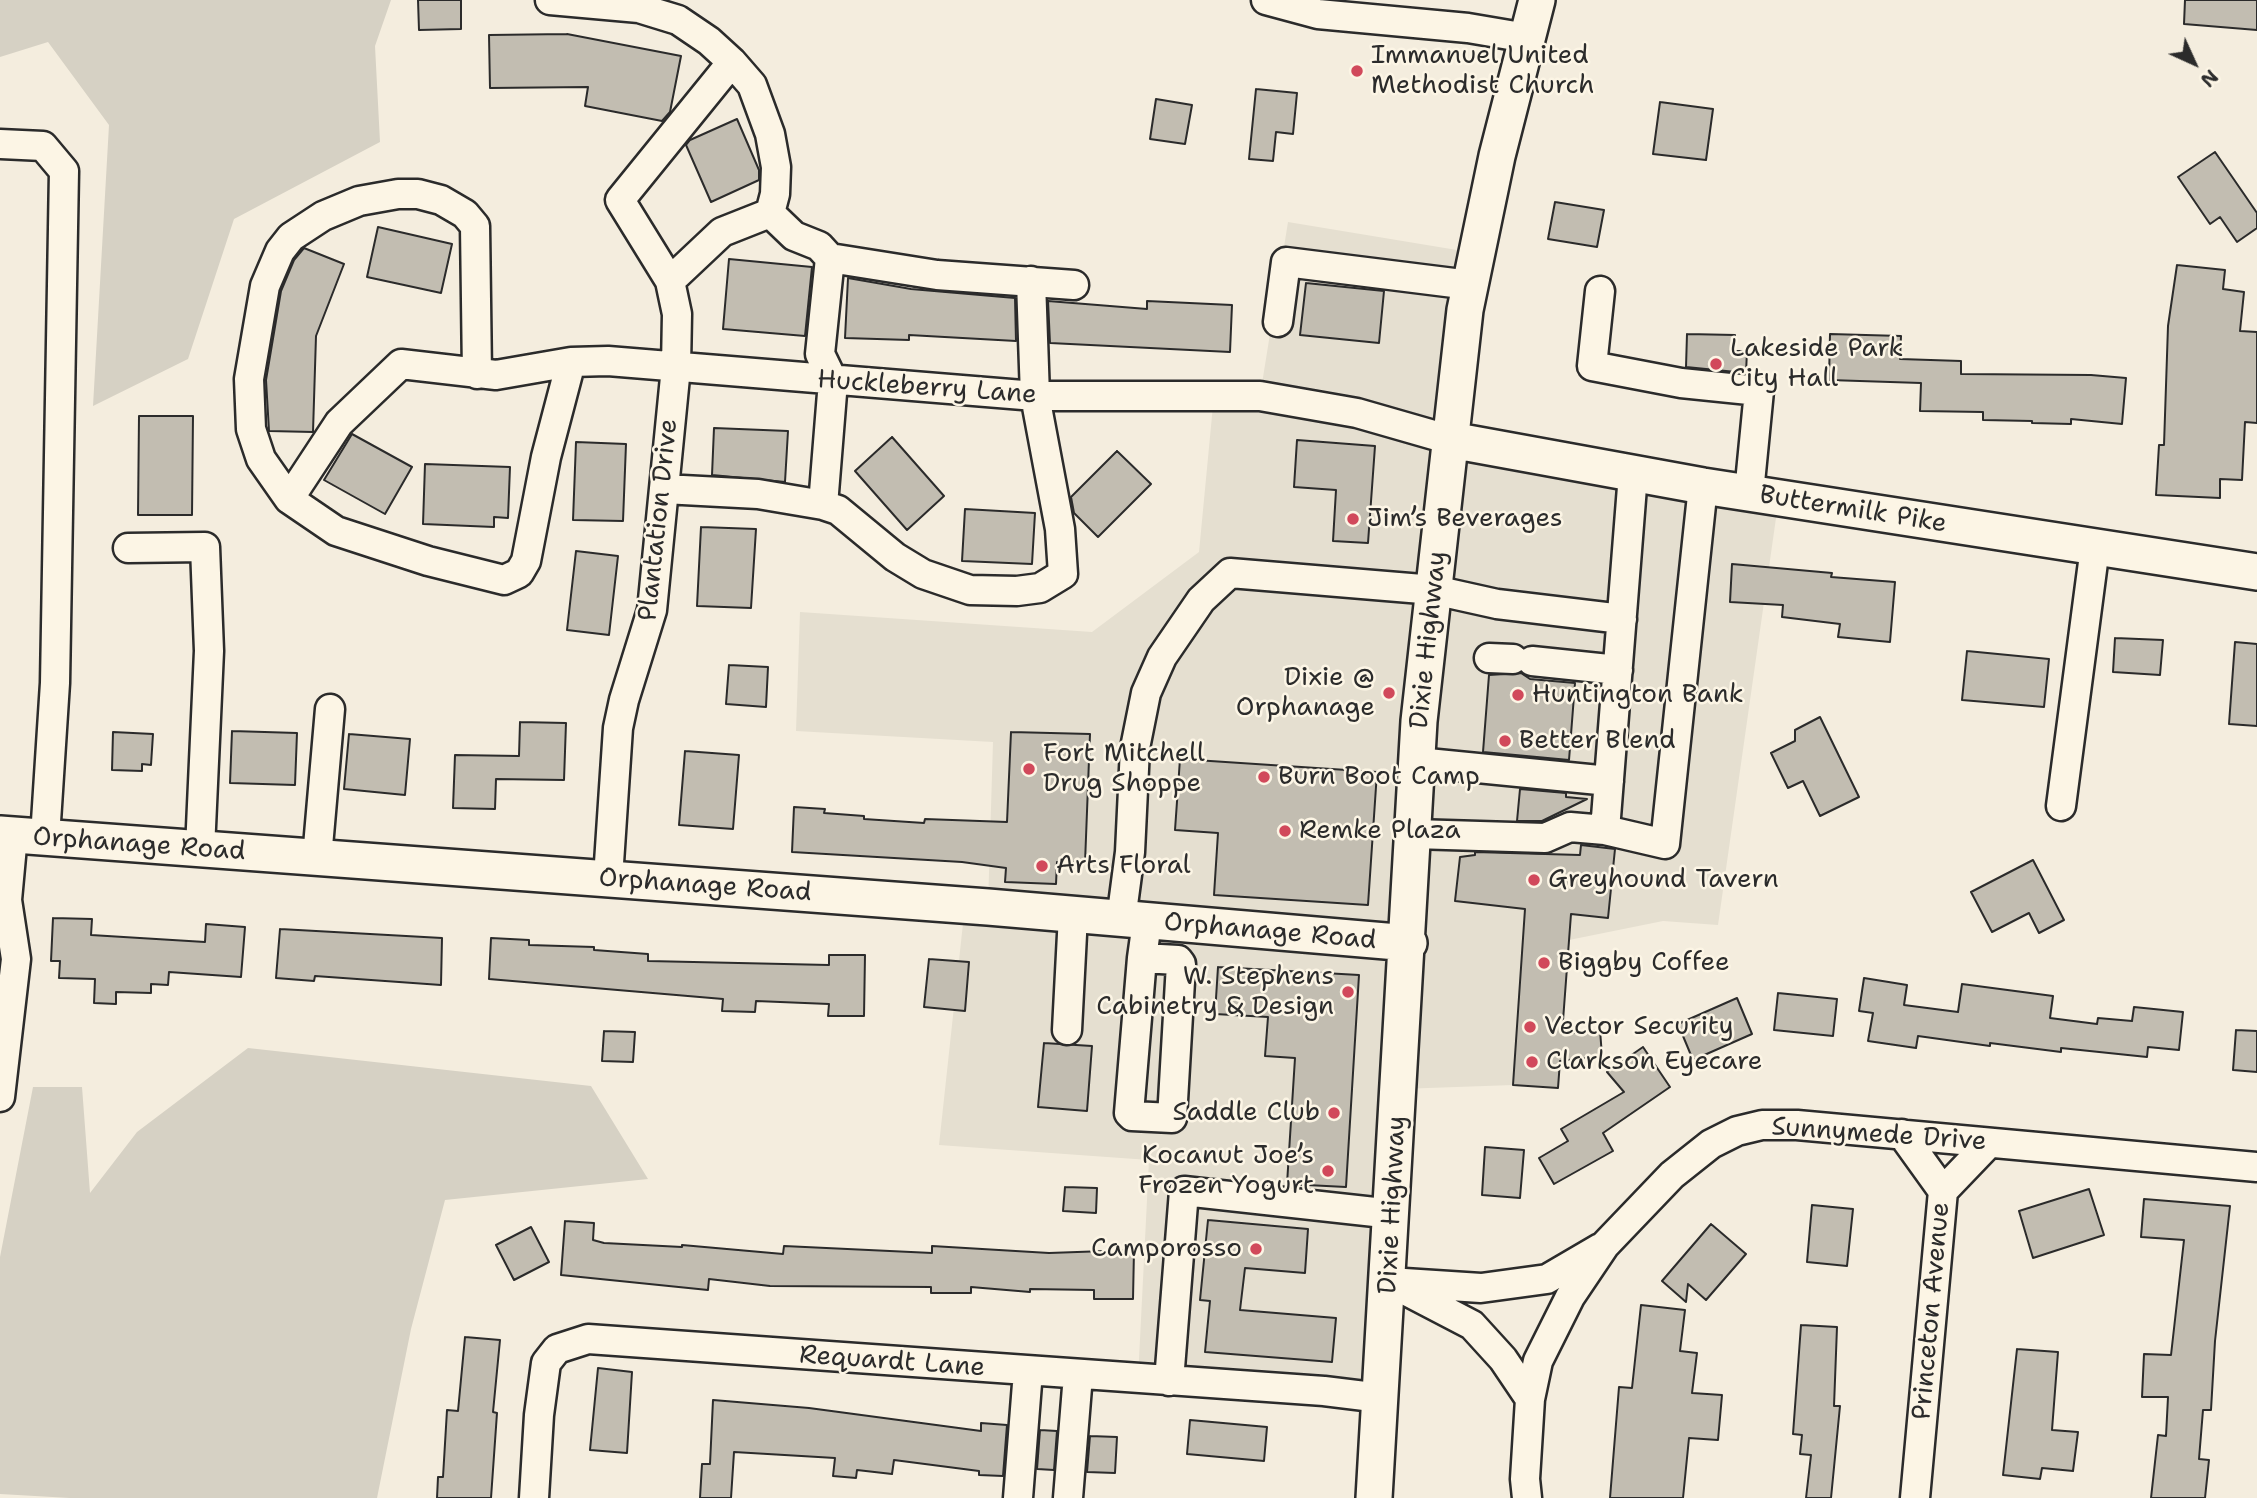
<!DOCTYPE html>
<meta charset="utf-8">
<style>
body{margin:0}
#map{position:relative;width:2257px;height:1498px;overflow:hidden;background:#f4edde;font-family:"Shantell Sans",sans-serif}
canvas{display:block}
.north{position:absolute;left:2159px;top:28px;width:70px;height:70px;-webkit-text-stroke:5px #fcf5e5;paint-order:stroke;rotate:135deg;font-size:19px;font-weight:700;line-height:28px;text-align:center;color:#2b2b2b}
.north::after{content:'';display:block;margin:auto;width:24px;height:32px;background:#2b2b2b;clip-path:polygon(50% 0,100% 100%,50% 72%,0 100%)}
</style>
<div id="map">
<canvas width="2257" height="1498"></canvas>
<div class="north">N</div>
</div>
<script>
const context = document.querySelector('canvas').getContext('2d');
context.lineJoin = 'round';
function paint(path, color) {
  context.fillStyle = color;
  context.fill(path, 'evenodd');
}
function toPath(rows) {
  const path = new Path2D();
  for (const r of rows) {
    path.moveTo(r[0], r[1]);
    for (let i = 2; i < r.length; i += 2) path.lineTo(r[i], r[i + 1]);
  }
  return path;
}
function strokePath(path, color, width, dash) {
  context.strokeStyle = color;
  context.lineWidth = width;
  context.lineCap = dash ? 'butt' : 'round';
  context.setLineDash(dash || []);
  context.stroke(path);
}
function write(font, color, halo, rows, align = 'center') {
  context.font = font + ' "Shantell Sans",sans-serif';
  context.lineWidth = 5;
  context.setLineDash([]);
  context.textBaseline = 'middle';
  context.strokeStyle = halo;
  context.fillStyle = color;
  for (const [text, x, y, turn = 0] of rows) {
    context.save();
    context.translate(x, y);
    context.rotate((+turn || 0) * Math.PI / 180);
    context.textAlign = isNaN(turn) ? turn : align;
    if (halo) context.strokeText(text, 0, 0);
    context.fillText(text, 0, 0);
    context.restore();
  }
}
const built = toPath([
 [1288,222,1475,253,1451,440,1779,497,1718,925,1663,921,1569,940,1558,1088,1513,1085,1400,1089,1381,1398,1138,1379,1149,1160,939,1145,965,905,988,906,993,742,796,731,800,612,1092,632,1199,552,1214,395,1260,396]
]);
const green = toPath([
 [0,0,391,0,375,46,380,142,234,219,188,359,93,406,109,125,48,42,0,57],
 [248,1048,591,1086,648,1179,445,1200,411,1329,377,1498,70,1498,0,1494,0,1257,33,1087,82,1087,90,1193,137,1132]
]);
const building = toPath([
 [418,0,461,0,461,29,419,30,418,0],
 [2185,0,2257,0,2257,30,2184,24,2185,0],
 [567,34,681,56,670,112,662,121,585,106,588,87,490,88,489,35,567,34],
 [1256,89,1297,93,1293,134,1276,132,1273,161,1249,159,1256,89],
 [1156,99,1192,105,1185,144,1150,139,1156,99],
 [1660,102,1713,109,1706,160,1653,154,1660,102],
 [737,119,759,170,759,180,711,202,686,145,690,140,737,119],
 [2215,152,2257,213,2257,228,2237,242,2220,217,2210,224,2178,177,2215,152],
 [1555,202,1604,210,1597,247,1548,239,1555,202],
 [378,227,452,244,441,293,367,277,378,227],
 [304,248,344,264,316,336,313,432,269,431,266,380,281,291,294,260,304,248],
 [729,259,812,267,805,336,723,329,729,259],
 [2177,265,2225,270,2223,289,2244,292,2240,331,2257,332,2257,423,2245,422,2242,480,2220,479,2220,498,2156,495,2159,445,2164,445,2168,326,2177,265],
 [848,278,911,289,1015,298,1016,341,909,335,909,340,845,338,848,278],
 [1306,283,1384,291,1379,343,1300,335,1306,283],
 [1048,301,1147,309,1147,301,1232,305,1230,352,1050,343,1048,301],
 [1687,334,1735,335,1734,351,1747,351,1746,373,1686,367,1687,334],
 [1830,334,1901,336,1900,359,1961,361,1961,374,2091,375,2126,378,2122,424,2071,419,2071,424,2032,423,2032,421,1983,420,1983,412,1920,411,1921,383,1829,380,1830,334],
 [139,416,193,416,192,515,138,515,139,416],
 [714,428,788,431,785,482,712,475,714,428],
 [352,434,412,467,385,514,324,480,352,434],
 [892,437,944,496,907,530,855,471,892,437],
 [1297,440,1375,446,1368,543,1333,541,1336,490,1294,487,1297,440],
 [576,442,626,444,623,521,573,520,576,442],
 [1117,451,1151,484,1098,537,1074,513,1071,497,1117,451],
 [425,464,510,467,508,518,494,517,494,527,423,524,425,464],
 [965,509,1035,513,1032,564,962,561,965,509],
 [701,527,756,529,751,608,697,606,701,527],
 [576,551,618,556,609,635,567,630,576,551],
 [1732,564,1832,573,1831,577,1895,582,1890,642,1838,637,1840,624,1782,617,1783,605,1730,602,1732,564],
 [2115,638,2163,640,2160,675,2113,672,2115,638],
 [2235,642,2257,644,2257,726,2229,724,2235,642],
 [1967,651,2049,659,2044,707,1962,700,1967,651],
 [729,665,768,667,766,707,726,704,729,665],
 [1521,673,1530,679,1575,683,1569,760,1483,752,1489,675,1521,673],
 [1820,717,1859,797,1820,816,1803,781,1788,788,1771,753,1795,741,1795,730,1820,717],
 [520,722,566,723,564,780,496,779,495,809,453,808,455,755,519,756,520,722],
 [232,731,297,733,295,785,230,783,232,731],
 [113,732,153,734,151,765,142,764,142,771,112,770,113,732],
 [1011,732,1090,734,1085,863,1057,862,1056,884,1005,882,1006,868,962,862,792,852,794,807,825,809,824,813,864,816,864,819,924,823,925,819,1007,822,1011,732],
 [349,734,410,739,405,795,344,789,349,734],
 [685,751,739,755,733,829,679,825,685,751],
 [1180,759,1377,772,1368,905,1214,895,1218,833,1175,830,1180,759],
 [1520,789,1566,793,1566,797,1587,799,1542,821,1517,821,1520,789],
 [1581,845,1615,849,1608,918,1571,914,1562,1034,1600,1030,1602,1056,1560,1061,1558,1088,1513,1085,1525,909,1455,901,1460,857,1475,855,1475,852,1580,855,1581,845],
 [2033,860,2064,920,2039,933,2029,913,1992,932,1971,892,2033,860],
 [53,918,92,919,91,935,205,942,206,924,245,927,241,977,169,972,168,985,151,984,151,993,116,992,116,1004,94,1003,95,979,59,978,60,961,51,961,53,918],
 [280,929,442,938,441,985,315,976,314,981,276,978,280,929],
 [491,938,529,940,529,945,594,947,594,950,648,954,648,961,829,965,829,955,865,955,864,1016,828,1016,829,1004,756,1001,755,1012,722,1011,723,999,489,979,491,938],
 [929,959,969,962,965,1011,924,1007,929,959],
 [1218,967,1359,975,1346,1187,1287,1184,1295,1058,1265,1056,1268,1017,1215,1014,1218,967],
 [1864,978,1907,985,1904,1005,1958,1012,1962,984,2053,996,2050,1018,2097,1024,2098,1018,2132,1021,2134,1007,2183,1012,2179,1050,2148,1047,2147,1057,2061,1048,2061,1052,1990,1043,1990,1046,1918,1036,1916,1048,1868,1041,1873,1013,1859,1011,1864,978],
 [1778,993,1837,999,1833,1036,1774,1030,1778,993],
 [1737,998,1752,1034,1693,1060,1678,1024,1737,998],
 [2236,1030,2257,1031,2257,1072,2233,1070,2236,1030],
 [604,1031,635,1032,633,1062,602,1061,604,1031],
 [1044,1043,1092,1046,1087,1111,1038,1107,1044,1043],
 [1643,1047,1670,1087,1603,1133,1613,1151,1554,1184,1539,1158,1568,1141,1561,1129,1624,1092,1607,1072,1643,1047],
 [1485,1147,1524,1150,1520,1198,1482,1195,1485,1147],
 [1065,1187,1097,1188,1096,1213,1063,1211,1065,1187],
 [2089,1189,2104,1235,2033,1258,2019,1211,2089,1189],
 [2144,1199,2230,1206,2215,1341,2211,1410,2203,1410,2199,1459,2209,1460,2205,1498,2151,1498,2158,1435,2166,1436,2168,1397,2142,1397,2144,1354,2171,1355,2184,1240,2141,1237,2144,1199],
 [1812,1205,1853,1209,1847,1266,1807,1262,1812,1205],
 [1208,1220,1308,1229,1305,1273,1245,1268,1240,1310,1336,1318,1332,1362,1205,1352,1210,1301,1200,1300,1208,1220],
 [565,1221,594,1223,593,1240,604,1243,682,1247,682,1245,783,1254,784,1246,932,1253,932,1246,1049,1253,1134,1250,1133,1299,1094,1299,1094,1290,1030,1289,1030,1292,971,1287,971,1293,931,1293,931,1287,770,1286,709,1279,708,1290,561,1275,565,1221],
 [1711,1224,1746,1254,1706,1300,1688,1284,1686,1302,1662,1281,1711,1224],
 [531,1227,549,1262,514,1280,496,1245,531,1227],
 [1641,1305,1685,1310,1680,1351,1697,1353,1692,1393,1722,1395,1718,1440,1689,1438,1683,1498,1610,1498,1619,1387,1632,1388,1641,1305],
 [1801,1325,1837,1327,1834,1406,1840,1406,1831,1498,1806,1498,1811,1455,1800,1454,1802,1435,1793,1434,1801,1325],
 [465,1337,500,1340,493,1412,497,1413,491,1498,437,1498,438,1477,443,1477,447,1410,458,1411,465,1337],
 [2017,1349,2058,1352,2052,1430,2078,1432,2073,1471,2042,1468,2040,1479,2003,1475,2017,1349],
 [598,1368,632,1372,627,1453,590,1450,598,1368],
 [713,1400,809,1408,981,1431,981,1423,1007,1425,1003,1476,979,1475,979,1471,894,1460,892,1474,857,1470,856,1478,833,1476,835,1458,734,1452,731,1498,700,1498,702,1464,710,1464,713,1400],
 [1190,1420,1267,1427,1264,1461,1187,1454,1190,1420],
 [1040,1430,1057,1431,1054,1470,1037,1469,1040,1430],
 [1090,1436,1117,1437,1115,1473,1087,1472,1090,1436]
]);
const minor = toPath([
 [550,0,639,8,678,20,709,41,732,62,752,85,770,134,776,167,775,194,770,213],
 [1266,0,1318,14,1468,28,1527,38],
 [0,144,43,146,64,171,55,683,45,837],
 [830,258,937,275,1074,285],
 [670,281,722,232,770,213,794,236,819,246,830,258,820,354,833,381,823,505],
 [1600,291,1592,366,1681,383,1759,391,1749,493],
 [1278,322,1286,262,1470,285],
 [477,374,475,226,465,214,441,200,418,194,398,194,359,201,323,216,291,237,280,251,265,286,249,379,251,429,261,459,289,499,336,531,428,561,504,580,519,573,526,561,546,457,571,362],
 [664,489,758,494,823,505,838,510,895,557,923,574,970,590,1017,591,1040,588,1063,574,1060,529,1035,396,1031,281],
 [289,499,339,423,401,364,496,375,571,362,608,361,1035,396,1260,396,1357,413,1451,440],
 [128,548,205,547,209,651,200,849],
 [1489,658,1513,659],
 [1532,661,1618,670],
 [1417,762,1609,781],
 [2061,806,2095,547],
 [1605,830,1633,474],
 [1414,834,1545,838,1570,827,1605,830,1665,844,1703,486],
 [317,858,330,709],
 [608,878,618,728,624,700,652,610,676,367,677,314,670,281,620,200,732,62],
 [1121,920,1130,852,1135,748,1146,693,1162,657,1201,600,1230,573,1434,590,1497,604,1622,619],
 [1142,958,1178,960,1181,964,1172,1118,1132,1116,1129,1113,1142,958,1147,922],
 [1067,1030,1073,915],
 [0,1097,16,959,7,900,13,835],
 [1902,1134,1943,1191],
 [1389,1282,1481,1288,1547,1279,1600,1248],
 [1401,1288,1472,1325,1503,1359,1530,1399],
 [1169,1381,1184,1191,1393,1214],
 [534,1498,539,1415,546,1363,557,1349,588,1339,1324,1391,1381,1398],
 [1018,1498,1028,1371],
 [1068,1498,1078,1375],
 [1527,1498,1525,1479,1530,1399,1538,1361,1570,1297,1605,1245,1672,1175,1711,1144,1737,1131,1762,1125,1797,1125,2257,1167],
 [1915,1498,1943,1191,1989,1143]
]);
const major = toPath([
 [1451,440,1703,486,2257,572],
 [0,834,988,907,1409,943],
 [1374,1498,1419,721,1465,310,1497,156,1537,0]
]);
const markers = [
 [1357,71,7,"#d1495b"],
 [1716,364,7,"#d1495b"],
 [1353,519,7,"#d1495b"],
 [1389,693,7,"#d1495b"],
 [1518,695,7,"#d1495b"],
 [1505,741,7,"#d1495b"],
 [1029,769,7,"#d1495b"],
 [1264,777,7,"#d1495b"],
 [1285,831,7,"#d1495b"],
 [1042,866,7,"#d1495b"],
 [1534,880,7,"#d1495b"],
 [1544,963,7,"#d1495b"],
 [1348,992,7,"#d1495b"],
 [1530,1027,7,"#d1495b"],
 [1532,1062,7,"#d1495b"],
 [1334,1113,7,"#d1495b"],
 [1328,1171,7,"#d1495b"],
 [1256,1249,7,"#d1495b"]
];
const poiNames = [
 ["Immanuel United",1371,56],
 ["Methodist Church",1371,86],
 ["Lakeside Park",1730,349],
 ["City Hall",1730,379],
 ["Jim’s Beverages",1367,519],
 ["Dixie @",1375,678,"right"],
 ["Orphanage",1375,708,"right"],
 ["Huntington Bank",1532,695],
 ["Better Blend",1519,741],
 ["Fort Mitchell",1043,754],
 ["Drug Shoppe",1043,784],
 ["Burn Boot Camp",1278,777],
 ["Remke Plaza",1299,831],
 ["Arts Floral",1056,866],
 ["Greyhound Tavern",1548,880],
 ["Biggby Coffee",1558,963],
 ["W. Stephens",1334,977,"right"],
 ["Cabinetry & Design",1334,1007,"right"],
 ["Vector Security",1544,1027],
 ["Clarkson Eyecare",1546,1062],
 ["Saddle Club",1320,1113,"right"],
 ["Kocanut Joe’s",1314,1156,"right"],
 ["Frozen Yogurt",1314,1186,"right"],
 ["Camporosso",1242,1249,"right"]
];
const streetNames = [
 ["Huckleberry Lane",927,388,4],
 ["Buttermilk Pike",1853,510,9],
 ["Plantation Drive",659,520,-84],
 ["Dixie Highway",1429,640,-84],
 ["Orphanage Road",139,845,4],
 ["Orphanage Road",705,886,4],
 ["Orphanage Road",1270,932,5],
 ["Sunnymede Drive",1879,1135,4],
 ["Dixie Highway",1393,1205,-87],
 ["Princeton Avenue",1932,1311,-85],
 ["Requardt Lane",892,1362,4]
];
paint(built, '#e5dfd0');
paint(green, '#d6d1c4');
paint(building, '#c2bdb1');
strokePath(building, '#2b2b2b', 2);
strokePath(minor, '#2b2b2b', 33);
strokePath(major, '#2b2b2b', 40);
strokePath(minor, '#fcf5e5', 28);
strokePath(major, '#fcf5e5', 35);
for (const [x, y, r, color] of markers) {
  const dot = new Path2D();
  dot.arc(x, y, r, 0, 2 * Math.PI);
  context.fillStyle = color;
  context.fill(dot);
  strokePath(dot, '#fcf5e5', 2.5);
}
write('26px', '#2b2b2b', '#fcf5e5', poiNames, 'left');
write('26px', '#2b2b2b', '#fcf5e5', streetNames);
</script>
